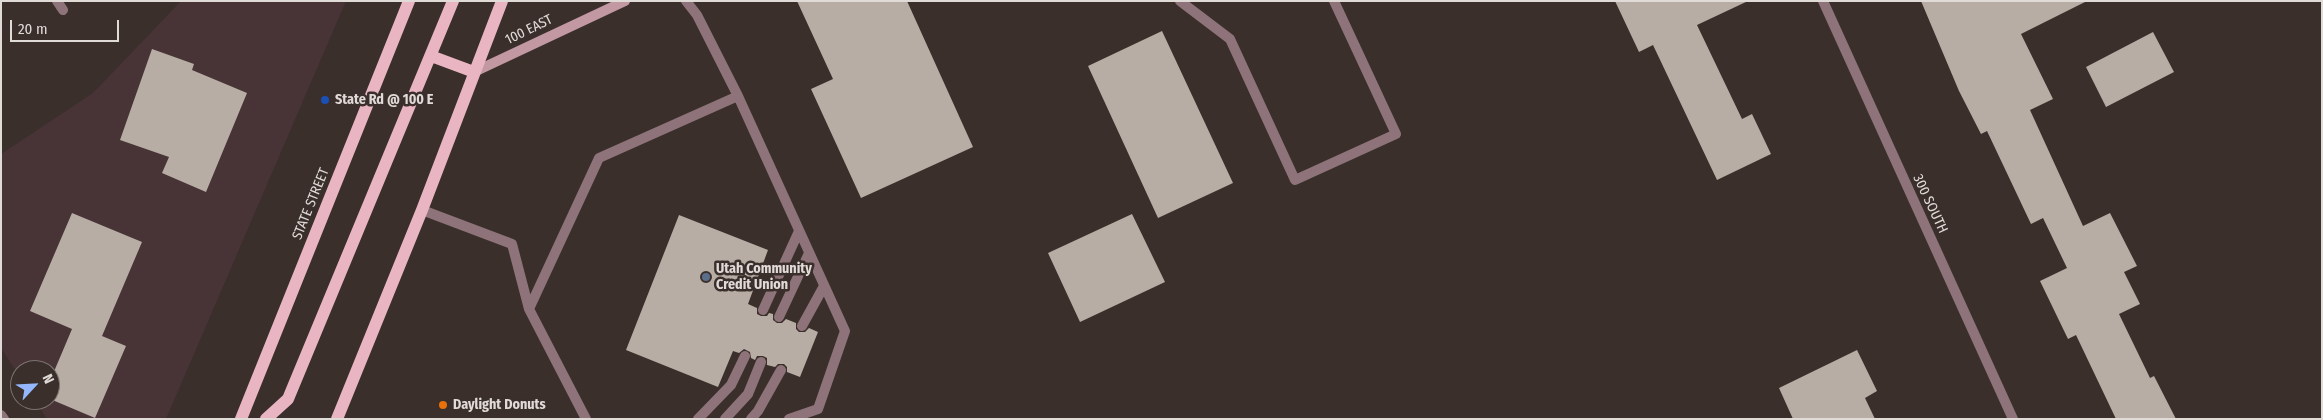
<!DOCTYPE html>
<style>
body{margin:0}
#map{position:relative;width:2323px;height:420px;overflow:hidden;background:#3a2f2b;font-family:"Fira Sans Condensed",sans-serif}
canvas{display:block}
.frame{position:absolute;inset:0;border:2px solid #e1dbd8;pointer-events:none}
.north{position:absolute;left:10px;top:360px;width:50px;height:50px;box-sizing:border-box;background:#3a2f2b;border:1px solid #7d7470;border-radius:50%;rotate:65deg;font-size:14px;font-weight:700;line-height:20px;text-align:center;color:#e1dbd8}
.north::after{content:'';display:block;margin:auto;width:18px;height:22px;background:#94b7fd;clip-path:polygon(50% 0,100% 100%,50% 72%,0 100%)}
.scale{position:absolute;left:10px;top:20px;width:109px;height:22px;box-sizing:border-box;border:2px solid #e1dbd8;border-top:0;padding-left:6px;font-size:15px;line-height:18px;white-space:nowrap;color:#e1dbd8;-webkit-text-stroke:4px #3a2f2b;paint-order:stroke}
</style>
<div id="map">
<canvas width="2323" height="420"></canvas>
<div class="frame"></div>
<div class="north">N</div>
<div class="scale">20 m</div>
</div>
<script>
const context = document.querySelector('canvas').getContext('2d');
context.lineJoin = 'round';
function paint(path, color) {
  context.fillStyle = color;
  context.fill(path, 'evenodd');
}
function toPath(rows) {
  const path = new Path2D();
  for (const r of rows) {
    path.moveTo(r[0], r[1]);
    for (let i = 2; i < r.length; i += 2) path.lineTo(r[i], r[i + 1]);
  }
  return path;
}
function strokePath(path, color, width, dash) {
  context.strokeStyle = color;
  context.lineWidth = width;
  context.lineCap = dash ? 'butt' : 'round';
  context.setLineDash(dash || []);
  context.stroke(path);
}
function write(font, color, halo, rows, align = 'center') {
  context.font = font + ' "Fira Sans Condensed",sans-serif';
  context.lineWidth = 5;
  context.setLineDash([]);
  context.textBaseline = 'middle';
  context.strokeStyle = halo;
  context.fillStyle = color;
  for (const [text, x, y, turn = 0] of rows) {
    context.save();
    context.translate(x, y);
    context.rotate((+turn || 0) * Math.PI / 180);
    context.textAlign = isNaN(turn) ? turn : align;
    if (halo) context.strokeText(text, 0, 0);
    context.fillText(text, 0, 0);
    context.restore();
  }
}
const commercial = toPath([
 [181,1,346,1,166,419,47,419,35,400,50,400,50,370,20,370,20,377,1,348,1,154,93,93]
]);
const building = toPath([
 [797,1,907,1,973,147,861,198,811,89,833,79],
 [1615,1,1748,1,1697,25,1742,119,1752,114,1771,154,1717,180,1653,45,1639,52],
 [1921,1,2087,1,2021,34,2053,99,2030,110,2083,226,2110,213,2137,266,2124,272,2140,304,2119,314,2150,378,2154,376,2176,419,2116,419,2076,335,2068,339,2040,281,2067,268,2043,218,2031,224,1987,131,1981,134,1959,91],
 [1162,31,1233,183,1158,218,1088,66],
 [2153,32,2174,72,2106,107,2086,67],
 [152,49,194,64,192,70,247,93,206,192,162,173,169,157,120,140],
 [72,213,142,242,102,336,126,346,95,418,50,399,50,381,72,329,30,311],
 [1132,214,1165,282,1080,322,1048,253],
 [679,215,768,250,748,304,757,308,757,314,761,316,767,316,769,313,773,314,773,320,777,323,782,323,786,319,796,323,796,329,799,332,805,332,809,328,818,332,800,377,787,372,787,367,784,364,778,364,775,367,767,365,767,358,763,356,757,356,755,360,751,358,750,352,744,349,739,353,733,351,718,387,626,350],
 [1857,350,1877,391,1865,398,1875,419,1793,419,1779,388]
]);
const lane = toPath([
 [57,1,63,10],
 [686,1,697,15,738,96],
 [1180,1,1230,39,1295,180,1396,134,1334,1],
 [422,210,512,244,529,309,586,419],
 [529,309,599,158,738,96,845,331,818,409,789,419],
 [763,310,799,231],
 [779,317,809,253],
 [802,326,824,286],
 [698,419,731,385,745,356],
 [725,419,748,394,761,362],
 [751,419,758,411,781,370]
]);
const street = toPath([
 [1823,1,2013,419],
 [1,415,4,419]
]);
const secondary = toPath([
 [474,72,625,1]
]);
const primary = toPath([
 [431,56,474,72],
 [241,419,409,1],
 [266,419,288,399,453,1],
 [337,419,422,210,502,1]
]);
const markers = [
 [325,100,5,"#1a4fb4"],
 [706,277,5,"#5c6f8a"],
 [443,405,5,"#e8710a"]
];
const streetNames = [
 ["100 EAST",529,30,-26],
 ["STATE STREET",311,204,-68],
 ["300 SOUTH",1930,204,65]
];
const poiNames = [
 ["State Rd @ 100 E",335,100],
 ["Utah Community",716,269],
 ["Credit Union",716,285],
 ["Daylight Donuts",453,405]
];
paint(commercial, '#483337');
paint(building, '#b7ada4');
strokePath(lane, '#8e747a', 10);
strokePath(street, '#8e747a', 10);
strokePath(secondary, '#c298a3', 10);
strokePath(primary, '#eab5c2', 12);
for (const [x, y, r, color] of markers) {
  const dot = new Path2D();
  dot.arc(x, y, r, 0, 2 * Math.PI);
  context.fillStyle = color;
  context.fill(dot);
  strokePath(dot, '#3a2f2b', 2);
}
write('14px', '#e1dbd8', '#3a2f2b', streetNames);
write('bold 14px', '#e1dbd8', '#3a2f2b', poiNames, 'left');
</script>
